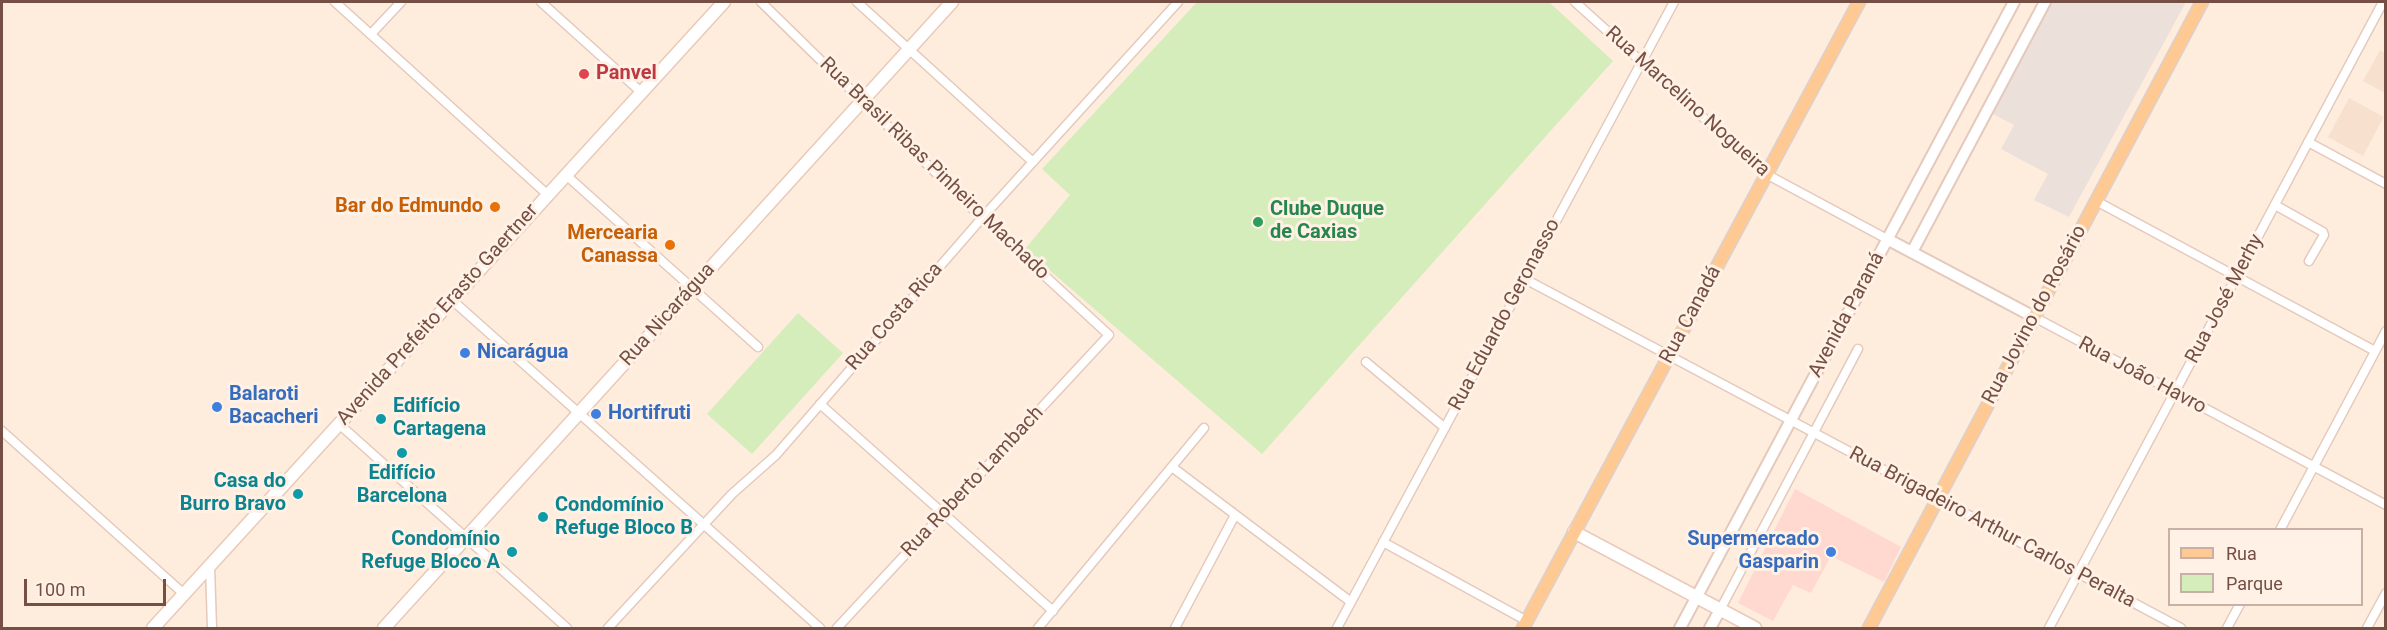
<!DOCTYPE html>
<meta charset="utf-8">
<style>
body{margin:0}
#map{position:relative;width:2387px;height:630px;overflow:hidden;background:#feeddd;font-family:Roboto,sans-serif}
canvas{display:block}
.frame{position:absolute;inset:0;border:3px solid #754f44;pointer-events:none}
.legend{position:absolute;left:2168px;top:528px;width:195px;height:78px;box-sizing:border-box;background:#fff1e5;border:2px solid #c8b0a5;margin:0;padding:8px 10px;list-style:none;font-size:18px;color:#754f44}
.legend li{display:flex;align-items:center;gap:12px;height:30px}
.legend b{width:30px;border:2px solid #c8b0a5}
.scale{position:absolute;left:24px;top:579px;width:142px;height:27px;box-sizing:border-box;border:3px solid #754f44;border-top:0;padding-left:8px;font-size:18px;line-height:21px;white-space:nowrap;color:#754f44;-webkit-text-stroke:4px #fff1e5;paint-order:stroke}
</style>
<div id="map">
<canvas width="2387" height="630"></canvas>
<div class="frame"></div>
<ul class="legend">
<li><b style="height:8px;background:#ffc993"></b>Rua</li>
<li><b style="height:16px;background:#d5ecbb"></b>Parque</li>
</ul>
<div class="scale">100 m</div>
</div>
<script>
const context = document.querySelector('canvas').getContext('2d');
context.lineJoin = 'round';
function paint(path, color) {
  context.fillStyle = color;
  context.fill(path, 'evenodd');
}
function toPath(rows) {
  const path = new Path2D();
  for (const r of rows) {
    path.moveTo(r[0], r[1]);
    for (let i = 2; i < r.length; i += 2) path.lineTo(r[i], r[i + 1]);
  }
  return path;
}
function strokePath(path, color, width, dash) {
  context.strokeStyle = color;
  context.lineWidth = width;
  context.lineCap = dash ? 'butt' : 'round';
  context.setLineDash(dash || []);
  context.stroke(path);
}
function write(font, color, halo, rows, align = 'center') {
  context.font = font + ' Roboto,sans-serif';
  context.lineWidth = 6;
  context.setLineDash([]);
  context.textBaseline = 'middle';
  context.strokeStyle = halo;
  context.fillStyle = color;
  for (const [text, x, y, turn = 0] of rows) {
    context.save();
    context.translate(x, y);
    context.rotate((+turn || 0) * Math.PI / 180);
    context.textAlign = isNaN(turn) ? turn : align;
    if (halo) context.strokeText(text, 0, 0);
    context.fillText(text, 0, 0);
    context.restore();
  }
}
const residential = toPath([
 [2380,50,2385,53,2385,93,2363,81],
 [2349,98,2384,117,2363,156,2328,137]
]);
const commercial = toPath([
 [1795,489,1901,547,1884,582,1831,556,1811,593,1793,585,1773,621,1738,603]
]);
const industrial = toPath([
 [2051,2,2186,2,2069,217,2034,200,2048,174,2001,149,2014,125,1991,113]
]);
const green = toPath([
 [1197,2,1549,2,1613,61,1262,454,1025,249,1070,195,1042,169],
 [798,313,843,353,752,454,707,414]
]);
const minor = toPath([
 [335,2,548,195],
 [541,2,641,92],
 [761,2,982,218,1109,335,837,628],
 [857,2,1033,162],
 [1575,2,1766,174,1887,239],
 [371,34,401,2],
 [2308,142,2386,184],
 [566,175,758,347],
 [2096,201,2375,351],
 [2275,205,2323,232,2324,235,2309,261],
 [1525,279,2181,628],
 [452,300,820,628],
 [2034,317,2386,505],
 [1366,362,1445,428],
 [820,404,1053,611],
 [339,424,567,628],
 [2,431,184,594],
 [1172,467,1351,602],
 [2280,530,2386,331],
 [1383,542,1527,621],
 [210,566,212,628],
 [1720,610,1858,349],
 [608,628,732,494,776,455,982,218,1178,2],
 [1038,628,1204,428],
 [1175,628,1235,515],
 [1337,628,1674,2],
 [2049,628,2383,2],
 [2227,628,2240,604],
 [2367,628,2386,593]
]);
const tertiary = toPath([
 [1887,239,2034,317],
 [1912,252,2045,2],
 [1680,628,2014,2],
 [1710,628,1720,610]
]);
const secondary = toPath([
 [1574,532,1755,628],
 [153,628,724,2],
 [384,628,952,2]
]);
const primary = toPath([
 [1523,628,1859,2],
 [1869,628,2202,2]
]);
const markers = [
 [584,74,6,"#e0444e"],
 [495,207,6,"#e8710a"],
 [1258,222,6,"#2e9e5b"],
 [670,245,6,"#e8710a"],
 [465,353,6,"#3f7fe0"],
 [217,407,6,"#3f7fe0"],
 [596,414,6,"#3f7fe0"],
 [381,419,6,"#0f9aa8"],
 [402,453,6,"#0f9aa8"],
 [298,494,6,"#0f9aa8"],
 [543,517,6,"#0f9aa8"],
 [512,552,6,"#0f9aa8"],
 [1831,552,6,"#3f7fe0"]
];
const healthNames = [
 ["Panvel",596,74]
];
const streetNames = [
 ["Rua Marcelino Nogueira",1687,102,42],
 ["Rua Brasil Ribas Pinheiro Machado",934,169,44],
 ["Rua José Merhy",2225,299,-62],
 ["Avenida Prefeito Erasto Gaertner",438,315,-48],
 ["Rua Nicarágua",668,315,-48],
 ["Rua Eduardo Geronasso",1505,315,-62],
 ["Rua Canadá",1691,315,-62],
 ["Avenida Paraná",1847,315,-62],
 ["Rua Jovino do Rosário",2035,315,-62],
 ["Rua Costa Rica",895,317,-49],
 ["Rua João Havro",2142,376,28],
 ["Rua Roberto Lambach",973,482,-47],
 ["Rua Brigadeiro Arthur Carlos Peralta",1992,528,28]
];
const foodNames = [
 ["Bar do Edmundo",483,207],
 ["Mercearia",658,234],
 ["Canassa",658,257]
];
const leisureNames = [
 ["Clube Duque",1270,210],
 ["de Caxias",1270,233]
];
const shopNames = [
 ["Nicarágua",477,353],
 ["Balaroti",229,395],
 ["Bacacheri",229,418],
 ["Hortifruti",608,414],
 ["Supermercado",1819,540,"right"],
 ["Gasparin",1819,563,"right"]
];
const cultureNames = [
 ["Edifício",393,407],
 ["Cartagena",393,430],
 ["Edifício",402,474,"center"],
 ["Barcelona",402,497,"center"],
 ["Casa do",286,482,"right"],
 ["Burro Bravo",286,505,"right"],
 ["Condomínio",555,506],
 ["Refuge Bloco B",555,529],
 ["Condomínio",500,540,"right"],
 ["Refuge Bloco A",500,563,"right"]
];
paint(residential, '#f8e0ce');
paint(commercial, '#ffd8d0');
paint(industrial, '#ebe0da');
paint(green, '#d5ecbb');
strokePath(minor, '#e4c9bc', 11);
strokePath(tertiary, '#e4c9bc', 14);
strokePath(secondary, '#eac9b8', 15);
strokePath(primary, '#dbd1ce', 15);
strokePath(minor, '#fff', 8);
strokePath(tertiary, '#fff', 10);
strokePath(secondary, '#fff', 12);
strokePath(primary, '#ffc993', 12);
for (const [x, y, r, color] of markers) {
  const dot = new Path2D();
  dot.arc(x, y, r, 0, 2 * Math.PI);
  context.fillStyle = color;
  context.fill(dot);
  strokePath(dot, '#fff1e5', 2);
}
write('bold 20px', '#be3a42', '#fff1e5', healthNames, 'left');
write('20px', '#754f44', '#fff1e5', streetNames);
write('bold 20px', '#c56008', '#fff1e5', foodNames, 'right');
write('bold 20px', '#27864d', '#fff1e5', leisureNames, 'left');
write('bold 20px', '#366cbe', '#fff1e5', shopNames, 'left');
write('bold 20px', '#0d838f', '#fff1e5', cultureNames, 'left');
</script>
